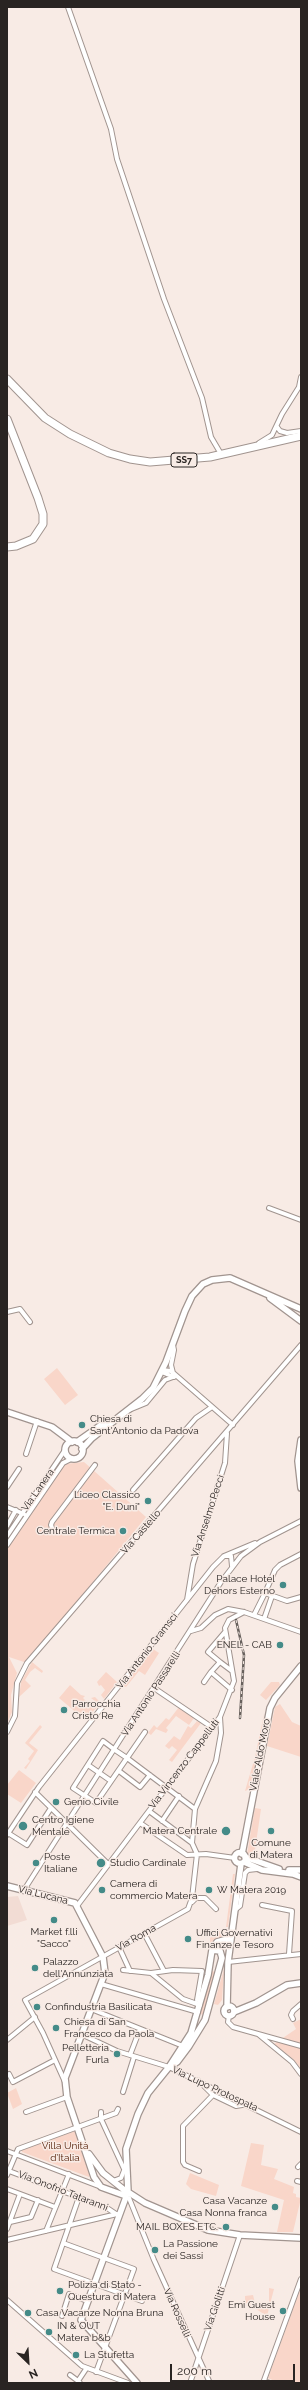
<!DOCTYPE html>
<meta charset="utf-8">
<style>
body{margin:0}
#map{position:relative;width:308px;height:2390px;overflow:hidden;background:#f8ebe5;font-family:Raleway,sans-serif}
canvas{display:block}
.frame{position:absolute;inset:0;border:8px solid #292422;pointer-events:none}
.north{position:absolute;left:8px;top:2342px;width:40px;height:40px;-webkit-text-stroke:3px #f8ebe5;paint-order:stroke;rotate:155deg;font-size:11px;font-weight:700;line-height:16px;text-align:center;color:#292422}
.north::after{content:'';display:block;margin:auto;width:14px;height:18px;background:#292422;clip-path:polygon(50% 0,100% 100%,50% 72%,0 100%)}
.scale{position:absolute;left:170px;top:2364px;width:125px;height:18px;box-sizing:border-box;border:2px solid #292422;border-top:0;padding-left:5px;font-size:12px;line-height:14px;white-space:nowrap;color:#292422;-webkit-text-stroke:3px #f8ebe5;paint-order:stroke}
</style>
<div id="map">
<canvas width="308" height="2390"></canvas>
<div class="frame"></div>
<div class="north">N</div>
<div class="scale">200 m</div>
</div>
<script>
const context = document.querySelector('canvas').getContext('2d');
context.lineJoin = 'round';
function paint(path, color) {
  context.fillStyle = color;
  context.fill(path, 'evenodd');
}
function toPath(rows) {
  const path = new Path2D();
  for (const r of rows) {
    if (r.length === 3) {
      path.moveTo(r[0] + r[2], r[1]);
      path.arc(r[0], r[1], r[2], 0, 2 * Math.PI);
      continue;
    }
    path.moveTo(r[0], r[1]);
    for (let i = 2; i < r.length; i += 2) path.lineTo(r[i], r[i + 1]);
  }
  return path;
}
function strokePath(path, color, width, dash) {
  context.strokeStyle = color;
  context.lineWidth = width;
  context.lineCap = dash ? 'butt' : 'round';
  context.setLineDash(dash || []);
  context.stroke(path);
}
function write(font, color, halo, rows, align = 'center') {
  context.font = font + ' Raleway,sans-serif';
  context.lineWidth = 3;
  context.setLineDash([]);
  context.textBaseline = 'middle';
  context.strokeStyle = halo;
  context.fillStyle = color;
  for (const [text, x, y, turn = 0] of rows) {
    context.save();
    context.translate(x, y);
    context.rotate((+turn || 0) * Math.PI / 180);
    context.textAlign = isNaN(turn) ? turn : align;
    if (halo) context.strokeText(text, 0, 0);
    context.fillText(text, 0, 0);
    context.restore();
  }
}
const built = toPath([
 [18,1896,27,1920,7,1926,7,1897]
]);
const green = toPath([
 [57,1368,78,1395,65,1405,44,1379],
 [84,1462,146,1517,27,1663,9,1657,17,1673,11,1695,12,1712,7,1724,7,1549,65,1464],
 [153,1649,159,1653,145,1675,139,1671,126,1687,123,1686],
 [32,1662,43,1671,42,1673,35,1668,30,1672,25,1680,31,1686,19,1697,21,1682],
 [106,1672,117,1682,104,1699,101,1695,105,1690,101,1685,99,1686,97,1682],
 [271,1682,279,1682,280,1685,266,1700,260,1695],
 [70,1685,81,1695,85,1696,83,1698,90,1705,95,1701,91,1698,95,1697,101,1703,85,1720,59,1698],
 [280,1704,292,1722,301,1726,301,1757,267,1746,275,1707],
 [179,1707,194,1718,189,1725,176,1716,166,1728,168,1730,166,1733,156,1729,151,1735,148,1733,154,1725,157,1728,166,1718,169,1720],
 [264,1714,259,1749,250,1789,245,1791,255,1757],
 [197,1721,201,1723,172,1762,169,1760,177,1750,172,1746,169,1749,165,1746,174,1736,180,1740,188,1726,191,1728],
 [40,1725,42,1727,29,1743,38,1750,26,1769,24,1768,30,1761,28,1759,34,1751,25,1743],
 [19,1770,36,1783,21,1803,7,1794,7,1785],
 [255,1808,261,1809,255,1850,258,1851,257,1856,247,1854],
 [233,1874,235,1874,228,1927,226,1927],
 [210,1930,218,1930,222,1933,223,1937,210,1946],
 [224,1969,222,2000,218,2005,214,2004],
 [211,1971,216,1972,204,2015,200,2014],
 [301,2019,301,2069,294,2060,274,2044,296,2029,293,2023],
 [16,2088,22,2104,13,2109,7,2093],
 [75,2131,91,2174,89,2177,22,2152,22,2150],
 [251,2143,264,2145,261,2165,278,2169,274,2179,294,2187,293,2193,296,2194,296,2197,301,2198,293,2232,277,2232,284,2200,241,2186],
 [190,2173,219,2185,216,2196,191,2189,186,2184],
 [301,2287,301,2383,279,2383,268,2378],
 [269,2288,274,2289,267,2316,245,2302,245,2296,253,2295,255,2303,269,2302]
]);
const street = toPath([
 [68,7,111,129,117,159,164,299,202,398,211,437,221,454],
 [277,427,280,431,287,433,301,431],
 [259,443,272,435,282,414,299,387,301,377],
 [269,1208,301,1220],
 [7,1312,20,1309,30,1322],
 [173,1345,174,1350,171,1365,173,1373],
 [162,1370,171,1371,233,1425],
 [162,1370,164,1373,174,1377],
 [129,1410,146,1403,165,1380,173,1377],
 [26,1454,37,1421],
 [7,1487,19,1469],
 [133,1490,196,1418,212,1407],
 [7,1507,24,1514],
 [7,1526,16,1510],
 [53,1531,51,1525,52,1522,95,1465],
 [7,1536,65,1450],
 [7,1545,63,1463,71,1459],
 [301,1554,280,1565,275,1570,265,1593,287,1601,301,1597],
 [224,1556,231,1556,232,1566],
 [187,1600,193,1564,225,1463,227,1433],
 [254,1615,265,1593],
 [264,1619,272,1596],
 [191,1631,201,1628,215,1615,228,1609,244,1612,301,1632],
 [220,1662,208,1652,225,1632],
 [232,1671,220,1662,211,1672,232,1690],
 [204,1682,211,1672],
 [154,1688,213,1728],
 [7,1732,15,1716,17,1683,27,1663,301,1345],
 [145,1732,127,1758,96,1803,73,1788,103,1741,115,1750,127,1758,195,1809],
 [88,1765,111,1781],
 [119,1771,140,1787,150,1775],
 [35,1792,108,1864],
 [149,1811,192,1843],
 [162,1821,179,1796],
 [140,1823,187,1855,206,1854,235,1858],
 [8,1833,27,1845,51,1808],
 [7,1835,39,1787,213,1567,224,1556,255,1543],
 [197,1854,192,1843,195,1809,216,1761,221,1733,220,1717],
 [24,1890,221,1582,241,1556,260,1542,301,1521],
 [192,1902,196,1898,205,1898,216,1909],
 [262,1905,292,1911,289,1954],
 [77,1906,220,1717,234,1681,225,1628,229,1620,244,1612],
 [235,1910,240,1906,245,1873,248,1870,257,1869],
 [144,1933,164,1971],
 [119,1947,130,1971],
 [228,1962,301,1954],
 [123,1970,151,1973,183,1999,200,2005],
 [151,1973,173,1970,202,1971,197,2000],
 [101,1984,198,2012],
 [91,2009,183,2046],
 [229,2016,228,2022,233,2027,301,2046],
 [293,2019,291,2015,293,2011,301,2004],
 [81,2034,117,2051,169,2067,301,2132],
 [258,2034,292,2062,301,2074],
 [7,2040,35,2017],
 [130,2055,140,2029],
 [7,2075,9,2074,13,2082,55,2060],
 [199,2081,213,2095,236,2106,248,2104],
 [65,2082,43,2033,25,2000,188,1909,192,1898,197,1854],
 [123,2092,134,2057],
 [26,2112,67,2097],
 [101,2112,101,2119,124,2169],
 [7,2151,101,2187],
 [298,2167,301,2164],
 [9,2171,107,2208,116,2214],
 [199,2171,185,2165,183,2162,183,2126,213,2095],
 [7,2175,18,2149,116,2113,118,2109],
 [113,2181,121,2178,125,2168],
 [297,2181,301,2182],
 [7,2189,55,2207],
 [79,2197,54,2269,142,2301],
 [129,2198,154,2260,210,2383],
 [10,2222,31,2217,38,2200],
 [7,2229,20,2194],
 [46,2231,69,2174],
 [7,2240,117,2214],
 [63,2243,134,2269,96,2372],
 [7,2300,82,2366,128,2383],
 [62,2316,69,2294,87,2301],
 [70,2375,78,2381],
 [264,2381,270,2383],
 [80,2383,78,2381,86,2369],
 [190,2383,240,2235],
 [263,2383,301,2279]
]);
const secondary = toPath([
 [270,1298,301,1321],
 [7,1412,52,1427,72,1442],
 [301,1440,298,1461,301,1488],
 [74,1450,9],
 [77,1442,104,1423],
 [82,1449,92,1438,142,1399,153,1388,166,1362,185,1311,192,1296,203,1284,212,1280,230,1278,301,1309],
 [240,1858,5.5],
 [242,1854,270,1708,275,1698,301,1666],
 [245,1857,279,1869],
 [244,1862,262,1870,293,1874,301,1877],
 [289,1870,301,1870],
 [7,1886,75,1903,103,1957,105,1973,65,2078,67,2097,94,2177,101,2187,126,2196],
 [231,1938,217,1942,212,1950,208,1975,191,2033,169,2067,148,2093,138,2114,126,2149,128,2192,145,2203,208,2230,240,2235,301,2238],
 [229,2011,5],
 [227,2007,228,1962,241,1864],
 [234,2012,256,2003,287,1985,301,1983],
 [171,2066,177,2062,189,2046,205,2020,222,1958,220,1951,212,1950],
 [89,2154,103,2173,128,2193],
 [126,2197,81,2320,137,2383]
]);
const highway = toPath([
 [7,379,45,418,70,434,109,453,130,459,150,462,210,457,301,436],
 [7,419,38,498,43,514,43,524,33,539,16,546,7,547]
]);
const rail = toPath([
 [236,1620,244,1655,240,1718]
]);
const markers = [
 [82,1425,4,"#448b88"],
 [148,1501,4,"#448b88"],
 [123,1531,4,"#448b88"],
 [283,1585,4,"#448b88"],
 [280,1645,4,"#448b88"],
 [64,1710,4,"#448b88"],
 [56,1802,4,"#448b88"],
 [23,1826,5,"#448b88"],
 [226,1831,5,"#448b88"],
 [271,1831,4,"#448b88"],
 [36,1863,4,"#448b88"],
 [101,1863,5,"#448b88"],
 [102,1890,4,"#448b88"],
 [209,1890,4,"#448b88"],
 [54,1920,4,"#448b88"],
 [188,1939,4,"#448b88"],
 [35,1968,4,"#448b88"],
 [37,2007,4,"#448b88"],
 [56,2028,4,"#448b88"],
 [117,2054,4,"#448b88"],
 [275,2207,4,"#448b88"],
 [226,2227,4,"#448b88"],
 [155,2250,4,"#448b88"],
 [60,2291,4,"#448b88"],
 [283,2311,4,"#448b88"],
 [28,2313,4,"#448b88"],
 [49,2332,4,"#448b88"],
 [76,2355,4,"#448b88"]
];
const shields = [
 [184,460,26]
];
const shieldNames = [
 ["SS7",184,460]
];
const poiNames = [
 ["Chiesa di",90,1419],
 ["Sant'Antonio da Padova",90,1431],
 ["Liceo Classico",140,1495,"right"],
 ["\"E. Duni\"",140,1507,"right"],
 ["Centrale Termica",115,1531,"right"],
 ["Palace Hotel",275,1579,"right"],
 ["Dehors Esterno",275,1591,"right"],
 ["ENEL - CAB",272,1645,"right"],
 ["Parrocchia",72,1704],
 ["Cristo Re",72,1716],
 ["Genio Civile",64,1802],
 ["Centro Igiene",32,1820],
 ["Mentale",32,1832],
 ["Matera Centrale",217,1831,"right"],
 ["Comune",271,1843,"center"],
 ["di Matera",271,1855,"center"],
 ["Poste",44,1857],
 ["Italiane",44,1869],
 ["Studio Cardinale",110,1863],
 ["Camera di",110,1884],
 ["commercio Matera",110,1896],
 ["W Matera 2019",217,1890],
 ["Market f.lli",54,1932,"center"],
 ["\"Sacco\"",54,1944,"center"],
 ["Uffici Governativi",196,1933],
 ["Finanze e Tesoro",196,1945],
 ["Palazzo",43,1962],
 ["dell'Annunziata",43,1974],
 ["Confindustria Basilicata",45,2007],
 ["Chiesa di San",64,2022],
 ["Francesco da Paola",64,2034],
 ["Pelletteria",109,2048,"right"],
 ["Furla",109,2060,"right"],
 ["Casa Vacanze",267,2201,"right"],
 ["Casa Nonna franca",267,2213,"right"],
 ["MAIL BOXES ETC.",218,2227,"right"],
 ["La Passione",163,2244],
 ["dei Sassi",163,2256],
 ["Polizia di Stato -",68,2285],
 ["Questura di Matera",68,2297],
 ["Emi Guest",275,2305,"right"],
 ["House",275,2317,"right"],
 ["Casa Vacanze Nonna Bruna",36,2313],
 ["IN & OUT",57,2326],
 ["Matera b&b",57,2338],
 ["La Stufetta",84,2355]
];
const streetNames = [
 ["Via Lanera",38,1490,-55],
 ["Via Anselmo Pecci",208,1516,-72],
 ["Via Castello",141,1532,-49],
 ["Via Antonio Gramsci",147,1651,-52],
 ["Via Antonio Passarelli",151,1694,-57],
 ["Viale Aldo Moro",260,1755,-79],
 ["Via Vincenzo Cappelluti",184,1764,-53],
 ["Via Lucana",43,1895,14],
 ["Via Roma",136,1938,-29],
 ["Via Lupo Protospata",215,2089,25],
 ["Via Onofrio Tataranni",63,2191,21],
 ["Via Giolitti",215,2309,-71],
 ["Via Rosselli",177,2313,66]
];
const parkNames = [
 ["Villa Unità",65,2146],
 ["d’Italia",65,2158]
];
paint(built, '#f2dcd4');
paint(green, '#f9d6c9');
strokePath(street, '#a1948f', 6);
strokePath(secondary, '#a1948f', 8);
strokePath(highway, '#a1948f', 9);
strokePath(street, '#fff', 4);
strokePath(secondary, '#fff', 5.5);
strokePath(highway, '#fff', 7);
strokePath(rail, '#67605c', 2.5);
strokePath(rail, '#f8ebe5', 1, [3]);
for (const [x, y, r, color] of markers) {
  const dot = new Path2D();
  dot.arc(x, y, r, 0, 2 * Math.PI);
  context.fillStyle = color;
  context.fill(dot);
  strokePath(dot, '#f8ebe5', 1.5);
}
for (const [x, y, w] of shields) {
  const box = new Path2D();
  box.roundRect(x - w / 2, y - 7, w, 14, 3);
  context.fillStyle = '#f8ebe5';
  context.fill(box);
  strokePath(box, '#292422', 1);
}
write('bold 9px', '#292422', null, shieldNames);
write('10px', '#292422', '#f8ebe5', poiNames, 'left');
write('10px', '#292422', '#f8ebe5', streetNames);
write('10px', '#57230c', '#f8ebe5', parkNames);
</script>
